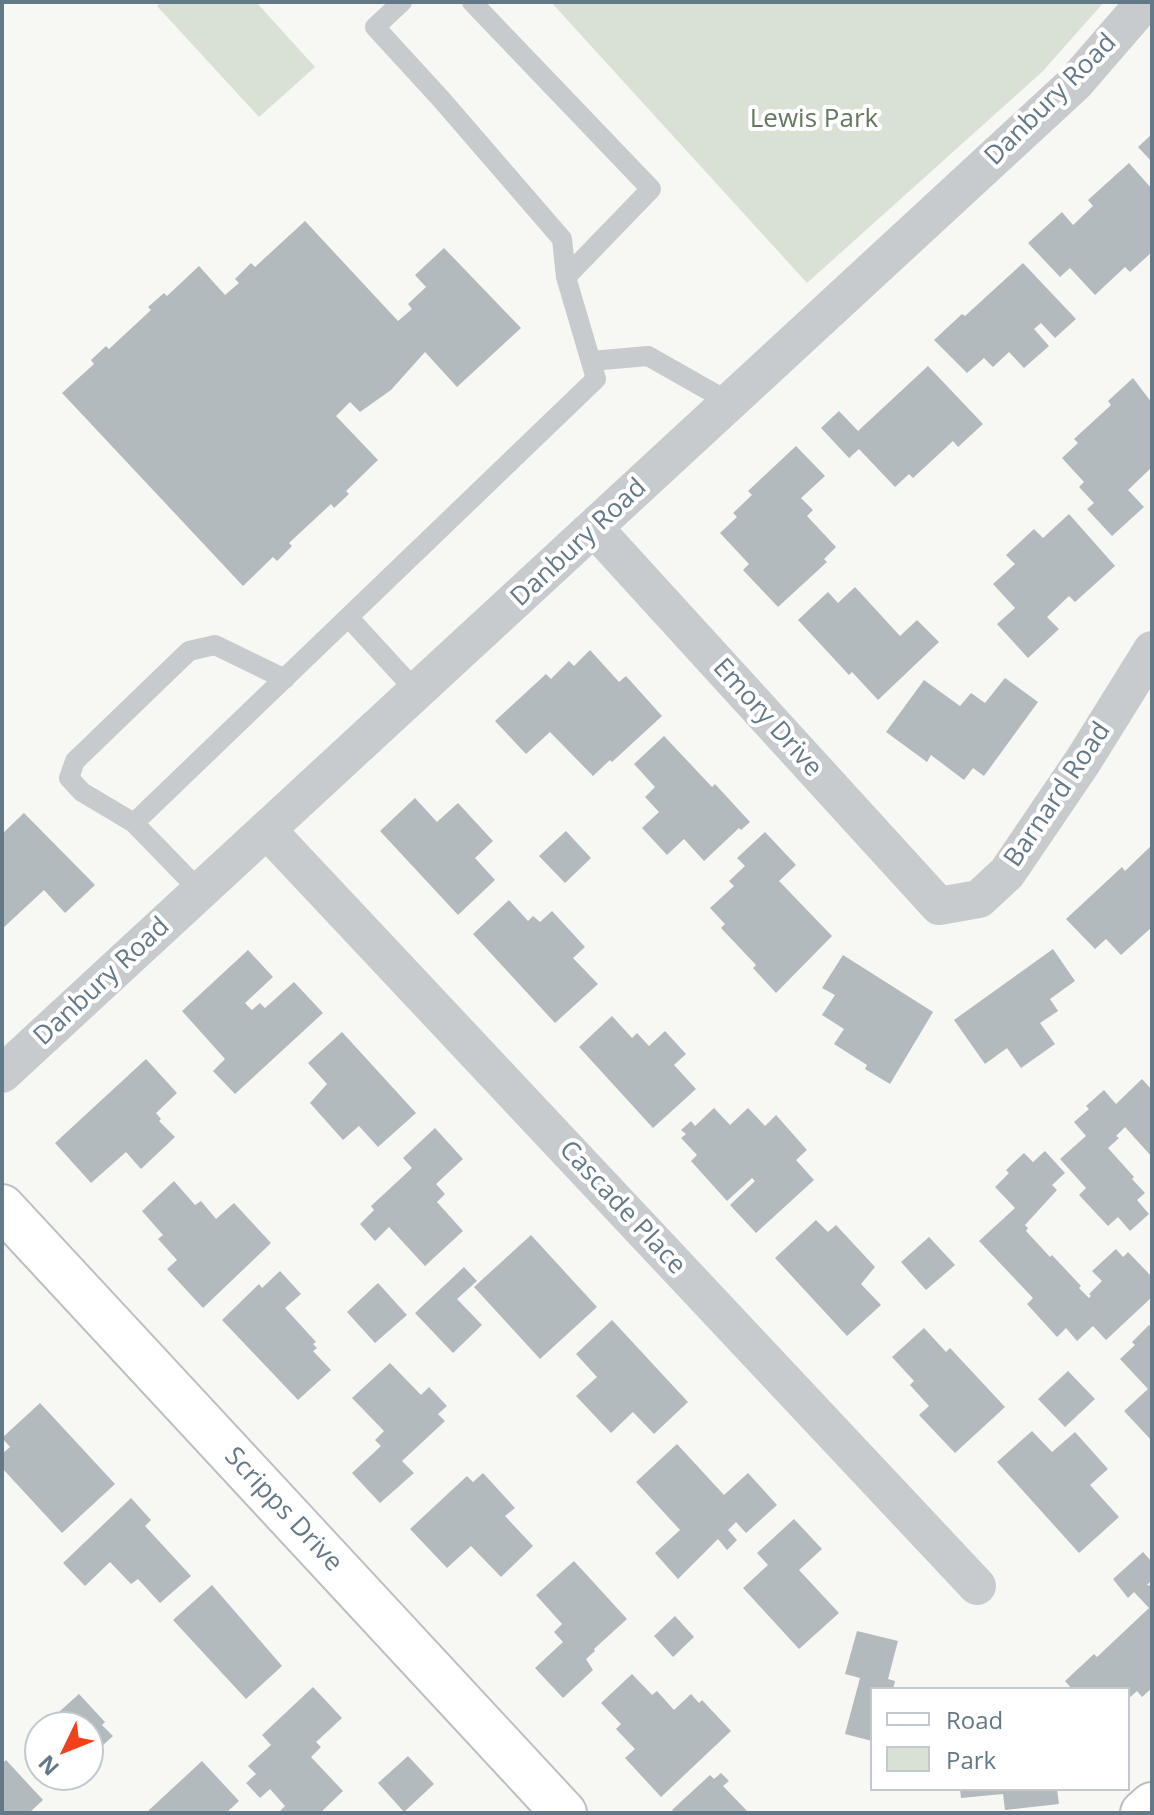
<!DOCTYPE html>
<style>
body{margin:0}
#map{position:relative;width:1154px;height:1815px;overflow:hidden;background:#f7f7f4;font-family:"Open Sans",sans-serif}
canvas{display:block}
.frame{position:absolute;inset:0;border:4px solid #647987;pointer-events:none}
.legend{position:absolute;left:870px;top:1687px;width:260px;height:104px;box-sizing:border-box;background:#fff;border:2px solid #c1c9cf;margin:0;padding:10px 14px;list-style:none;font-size:24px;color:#647987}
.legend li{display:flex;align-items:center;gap:16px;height:40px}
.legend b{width:40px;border:2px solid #c1c9cf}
.north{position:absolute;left:24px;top:1711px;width:80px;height:80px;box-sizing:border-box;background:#fff;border:2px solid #c1c9cf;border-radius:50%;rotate:227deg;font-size:22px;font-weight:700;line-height:32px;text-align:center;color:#647987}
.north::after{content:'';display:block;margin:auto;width:28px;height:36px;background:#f24119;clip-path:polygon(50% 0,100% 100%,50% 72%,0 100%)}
</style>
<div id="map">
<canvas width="1154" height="1815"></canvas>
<div class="frame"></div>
<ul class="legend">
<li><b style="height:10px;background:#fff"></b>Road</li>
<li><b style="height:22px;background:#d9e0d4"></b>Park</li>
</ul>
<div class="north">N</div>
</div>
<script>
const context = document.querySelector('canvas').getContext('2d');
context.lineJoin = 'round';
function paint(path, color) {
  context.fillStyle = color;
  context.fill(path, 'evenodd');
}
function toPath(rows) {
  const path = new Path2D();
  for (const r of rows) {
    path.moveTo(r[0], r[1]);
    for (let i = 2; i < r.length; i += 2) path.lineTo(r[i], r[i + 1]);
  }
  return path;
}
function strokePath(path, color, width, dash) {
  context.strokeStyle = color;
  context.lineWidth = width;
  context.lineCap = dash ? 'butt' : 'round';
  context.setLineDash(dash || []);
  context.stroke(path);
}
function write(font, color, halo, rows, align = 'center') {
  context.font = font + ' "Open Sans",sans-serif';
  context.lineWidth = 8;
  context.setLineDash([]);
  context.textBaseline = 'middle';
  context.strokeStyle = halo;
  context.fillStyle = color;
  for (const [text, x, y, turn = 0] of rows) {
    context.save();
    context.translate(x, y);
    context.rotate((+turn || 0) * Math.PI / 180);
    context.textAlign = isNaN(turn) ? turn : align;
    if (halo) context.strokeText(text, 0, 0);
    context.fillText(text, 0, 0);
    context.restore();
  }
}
const green = toPath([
 [161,2,256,2,315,67,259,117,157,6],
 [551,2,1104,2,1042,72,807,283]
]);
const building = toPath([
 [1152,134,1152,162,1138,147],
 [1129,163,1152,189,1152,252,1130,272,1125,267,1095,295,1070,268,1060,277,1028,243,1062,212,1073,225,1093,206,1088,200],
 [305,221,398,321,412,309,408,304,426,287,415,275,444,248,521,328,457,387,425,352,391,390,360,412,350,402,336,416,378,460,346,491,349,494,334,508,331,504,289,543,292,546,277,561,273,557,243,586,62,393,94,364,91,360,106,346,109,349,151,310,148,307,164,293,167,296,199,266,225,295,239,283,235,279,251,263,255,267],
 [1023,263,1076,319,1055,338,1041,323,1034,329,1049,346,1024,368,1009,352,993,367,984,358,967,373,934,340,962,314,965,316],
 [928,366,983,424,958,447,953,441,913,478,909,474,895,487,859,449,849,458,821,428,839,411,858,431],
 [1133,378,1152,403,1152,467,1128,490,1144,507,1112,536,1087,509,1094,503,1079,487,1084,482,1062,458,1078,443,1074,439,1111,405,1108,401],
 [796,446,825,476,801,498,813,510,807,516,836,547,824,559,827,562,778,607,743,570,749,564,720,533,737,517,733,513,752,495,748,491],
 [1069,514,1115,566,1075,602,1069,596,1047,617,1059,629,1028,658,997,624,1015,608,993,584,1015,564,1006,555,1034,529,1043,538],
 [855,587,900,636,917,620,939,642,878,700,852,672,849,675,798,620,828,592,838,603],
 [590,650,619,682,626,676,662,716,612,762,610,760,593,776,550,732,526,754,495,721,546,674,551,679,569,661,574,666],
 [1005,678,1038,702,984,776,973,768,964,780,931,755,927,762,886,732,924,680,960,706,971,693,985,703],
 [664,736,712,787,715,784,750,822,741,830,739,828,704,861,684,839,667,855,642,828,659,812,645,797,655,787,634,764],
 [415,798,437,822,458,803,493,841,475,858,495,880,458,915,380,831],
 [24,813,95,885,65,913,44,890,2,929,2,834],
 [566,831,591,858,565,883,539,856],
 [765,832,796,865,779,881,832,936,776,993,753,968,756,965,721,928,725,924,710,908,734,886,729,881,745,866,737,858],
 [1152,845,1152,927,1121,955,1106,939,1095,949,1066,919,1122,867,1125,871],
 [509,900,528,921,533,916,540,922,552,911,585,947,573,958,598,984,555,1023,473,934],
 [1053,949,1075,981,1050,999,1058,1011,1040,1023,1055,1044,1021,1068,1007,1048,985,1064,954,1020],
 [248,950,273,977,245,1003,252,1010,260,1003,265,1008,294,982,323,1013,235,1094,213,1071,225,1059,182,1011],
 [843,955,933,1012,890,1084,865,1069,867,1065,834,1044,844,1029,822,1015,835,995,822,988],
 [612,1016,632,1038,637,1033,649,1046,665,1031,686,1054,674,1065,696,1089,653,1128,579,1047],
 [342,1032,416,1113,378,1147,359,1126,343,1140,310,1103,327,1084,308,1063],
 [146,1059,177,1093,156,1113,161,1119,159,1121,175,1137,141,1169,126,1152,91,1183,55,1143],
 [1142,1079,1152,1090,1152,1157,1125,1127,1116,1136,1119,1138,1108,1148,1134,1177,1132,1179,1145,1193,1137,1200,1149,1214,1130,1231,1118,1217,1108,1226,1079,1195,1086,1188,1060,1159,1086,1136,1074,1122,1089,1109,1086,1106,1104,1090,1116,1104],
 [714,1108,730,1125,748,1108,765,1126,776,1115,807,1150,796,1160,814,1180,756,1233,730,1205,755,1181,752,1178,727,1201,691,1161,697,1155,681,1138,686,1134,681,1130,691,1121,695,1126],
 [435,1128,463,1159,436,1184,445,1194,437,1202,463,1231,425,1266,389,1227,375,1241,360,1224,374,1210,371,1206,412,1168,403,1158],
 [1045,1151,1065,1173,1052,1185,1057,1190,1025,1225,1028,1228,1026,1231,1050,1257,1052,1255,1081,1286,1079,1288,1089,1298,1091,1296,1089,1294,1102,1281,1092,1271,1116,1249,1123,1257,1128,1252,1152,1277,1152,1297,1106,1340,1093,1326,1077,1341,1066,1328,1057,1337,1027,1304,1033,1298,979,1241,1015,1208,995,1187,1009,1173,1006,1170,1024,1153,1033,1162],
 [174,1181,195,1205,201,1201,216,1219,234,1203,271,1243,203,1308,167,1269,177,1260,158,1239,163,1235,142,1211],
 [816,1220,828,1232,836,1225,875,1267,861,1284,881,1305,847,1336,775,1258],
 [531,1235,597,1307,540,1359,474,1287],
 [929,1237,955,1265,926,1290,901,1262],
 [464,1267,477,1281,457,1299,482,1325,453,1353,415,1313],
 [280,1271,301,1294,285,1308,316,1342,313,1344,317,1348,313,1351,331,1370,298,1400,222,1320,259,1284,262,1288],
 [378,1283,407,1315,375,1343,347,1312],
 [612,1320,688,1402,654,1434,633,1412,611,1433,576,1396,597,1377,576,1354],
 [1149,1325,1152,1328,1152,1441,1124,1411,1148,1389,1120,1359,1135,1345,1132,1342],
 [924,1328,946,1352,950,1348,1005,1407,955,1453,919,1415,929,1406,910,1385,914,1381,892,1357],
 [390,1363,421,1395,429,1387,447,1406,438,1414,445,1421,402,1461,414,1473,380,1503,352,1473,381,1446,375,1440,384,1431,352,1398],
 [1068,1371,1095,1399,1065,1427,1038,1399],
 [40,1403,115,1484,62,1533,2,1468,2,1454,10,1447,2,1438],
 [1032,1431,1052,1452,1075,1432,1108,1469,1090,1485,1119,1517,1079,1553,997,1462],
 [677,1444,724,1495,748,1473,777,1505,746,1533,736,1522,728,1530,737,1540,727,1550,718,1539,678,1579,655,1553,680,1530,636,1482],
 [483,1473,515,1508,505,1516,533,1546,501,1577,471,1546,447,1568,410,1529,467,1476,473,1482],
 [131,1498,151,1520,145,1526,191,1576,160,1603,138,1579,131,1584,110,1562,85,1586,63,1563],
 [794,1519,822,1549,799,1570,839,1613,799,1649,743,1588,768,1565,757,1553],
 [1143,1552,1152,1562,1152,1580,1147,1585,1152,1586,1152,1688,1142,1697,1137,1691,1128,1699,1128,1689,1072,1689,1065,1681,1094,1654,1097,1657,1149,1608,1134,1592,1128,1598,1113,1579],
 [574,1561,627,1619,594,1649,595,1651,586,1659,593,1670,563,1698,535,1668,563,1642,554,1632,562,1624,536,1595],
 [212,1585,282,1666,246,1699,173,1620],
 [675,1616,694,1637,673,1657,654,1636],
 [857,1631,898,1641,888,1679,895,1681,893,1689,872,1689,872,1741,845,1734,860,1678,845,1674],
 [632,1674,652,1695,657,1691,674,1710,691,1694,699,1703,702,1700,731,1731,661,1797,625,1758,635,1749,616,1729,621,1724,601,1703],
 [313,1687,342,1718,316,1742,321,1747,311,1757,343,1791,320,1813,278,1813,285,1806,270,1789,260,1798,246,1783,256,1774,248,1766,271,1745,262,1735],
 [79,1694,105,1722,102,1725,113,1736,90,1757,88,1727,57,1727,50,1720],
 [408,1756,434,1784,404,1812,378,1783],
 [6,1760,43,1800,29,1813,2,1813,2,1764],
 [202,1761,239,1801,226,1813,150,1813,148,1811],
 [721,1773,729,1781,723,1786,749,1813,675,1813,672,1810,710,1775,714,1779],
 [960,1789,1057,1789,1059,1804,1005,1810,1003,1794,961,1798]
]);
const lane = toPath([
 [472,2,651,189,566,277],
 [591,361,648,356,731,403],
 [349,618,417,692],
 [134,823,82,792,69,778,75,761,189,651,215,645,285,679],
 [200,891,134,823,596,379,566,277,562,239,441,99,375,27,402,2]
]);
const street = toPath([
 [595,529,939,906,979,899,1007,873,1083,761,1152,650],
 [267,830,977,1586],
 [2,1074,1075,83,1145,2]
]);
const secondary = toPath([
 [2,1207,564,1813]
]);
const primary = toPath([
 [1143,1813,1152,1805]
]);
const streetNames = [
 ["Danbury Road",1051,100,-45],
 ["Danbury Road",579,543,-43],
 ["Emory Drive",767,718,48],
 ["Barnard Road",1058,795,-56],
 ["Danbury Road",102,982,-43],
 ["Cascade Place",622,1208,47],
 ["Scripps Drive",283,1510,47]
];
const parkNames = [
 ["Lewis Park",814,120]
];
paint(green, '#d9e0d4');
paint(building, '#b2babe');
strokePath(secondary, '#b9bfc3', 48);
strokePath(primary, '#babec2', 48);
strokePath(lane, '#c7cbce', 20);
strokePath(street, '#c7cbce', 38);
strokePath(secondary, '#fff', 44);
strokePath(primary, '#fff', 44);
write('26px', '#647987', '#fff', streetNames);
write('26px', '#66795f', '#fff', parkNames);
</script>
